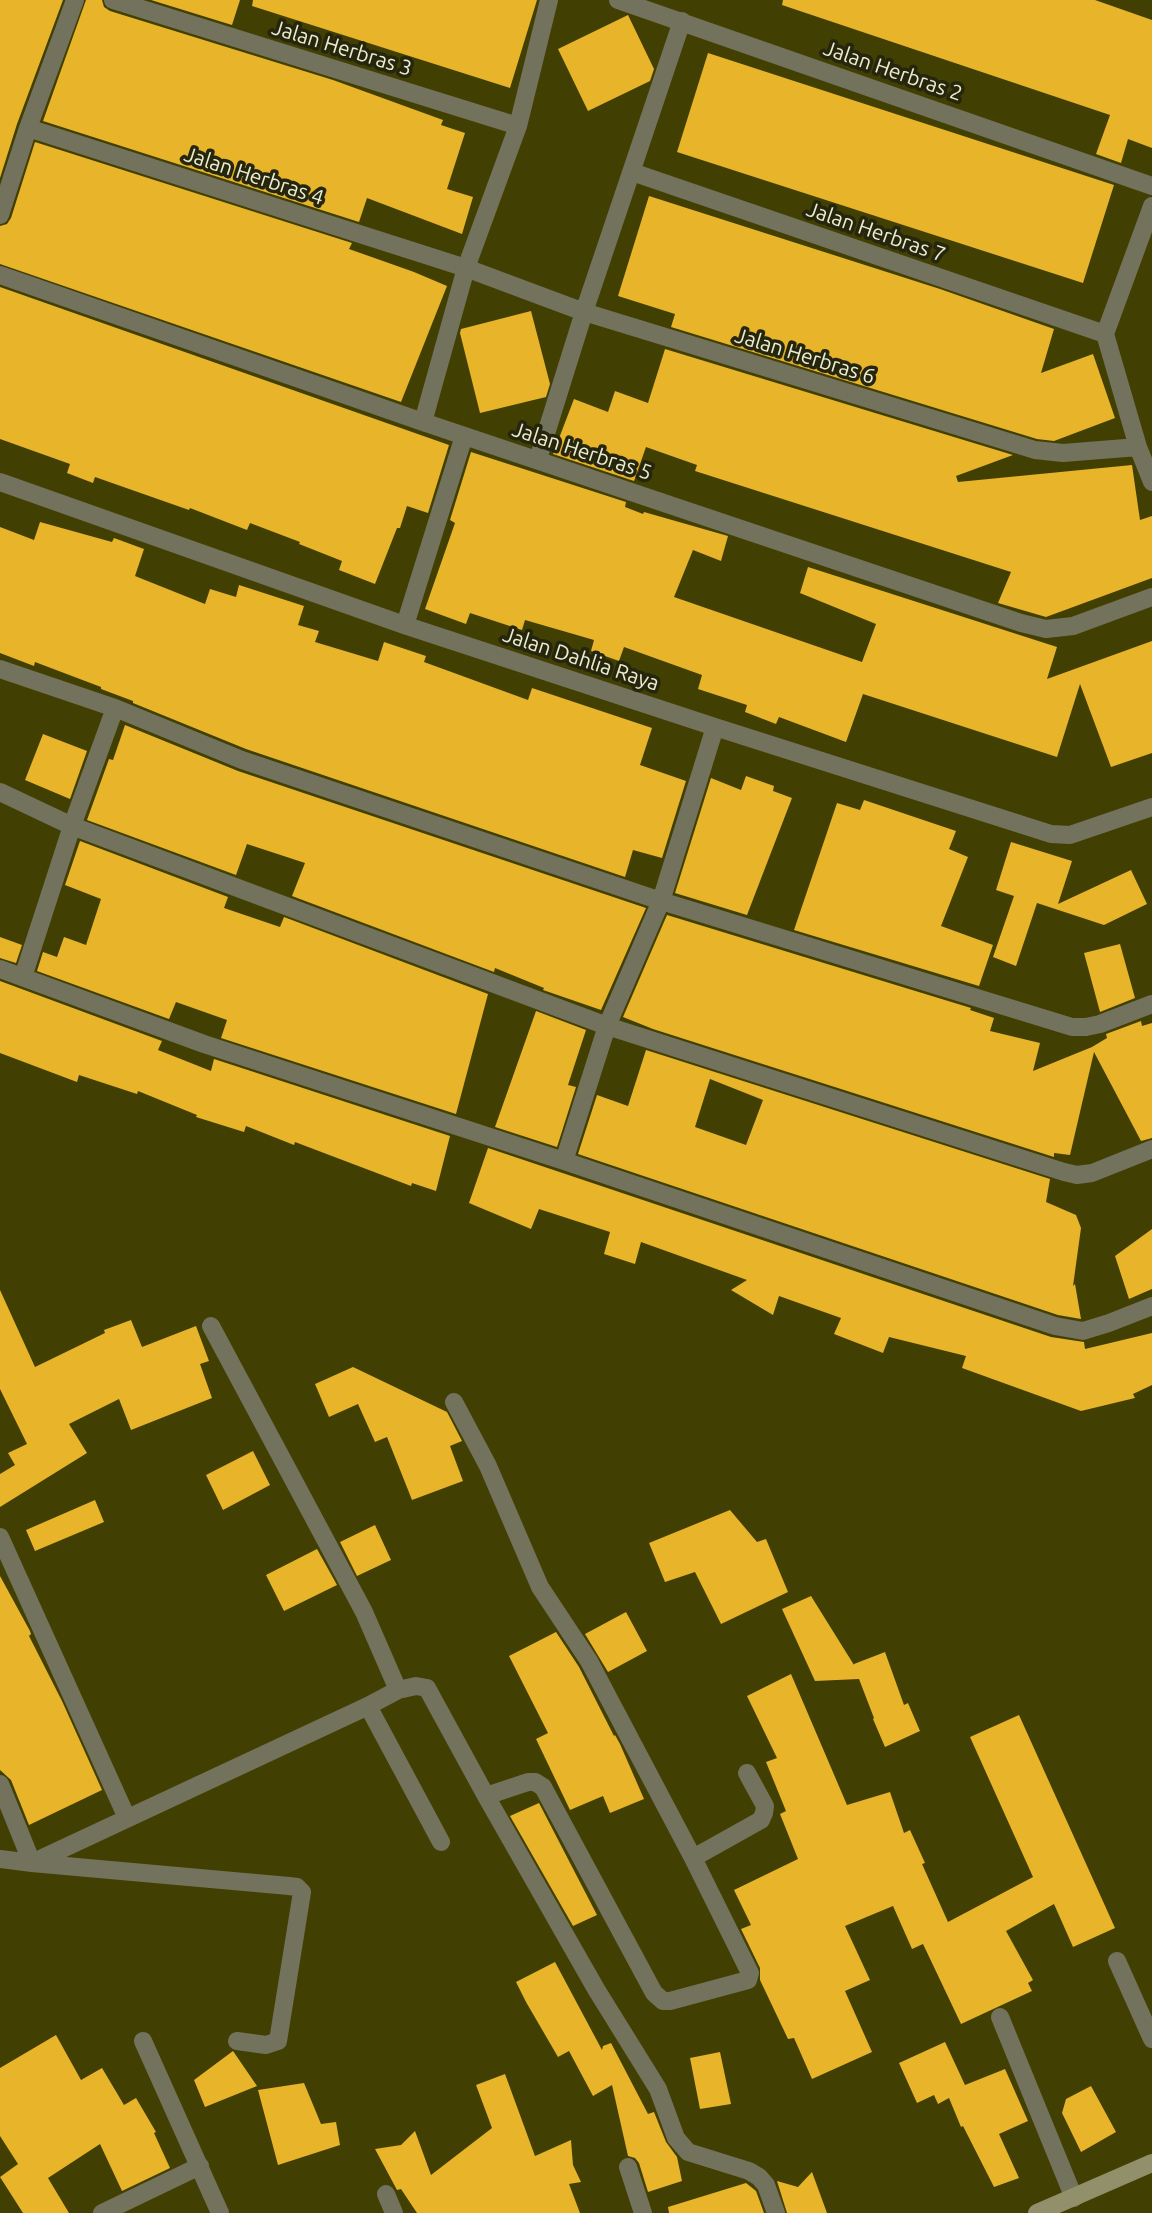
<!DOCTYPE html>
<style>
body{margin:0}
canvas{display:block;background:#423f02}
</style>
<canvas width="1152" height="2213"></canvas>
<script>
const context = document.querySelector('canvas').getContext('2d');
context.lineJoin = 'round';
function paint(path, color) {
  context.fillStyle = color;
  context.fill(path, 'evenodd');
}
function toPath(rows) {
  const path = new Path2D();
  for (const r of rows) {
    path.moveTo(r[0], r[1]);
    for (let i = 2; i < r.length; i += 2) path.lineTo(r[i], r[i + 1]);
  }
  return path;
}
function strokePath(path, color, width, dash) {
  context.strokeStyle = color;
  context.lineWidth = width;
  context.lineCap = dash ? 'butt' : 'round';
  context.setLineDash(dash || []);
  context.stroke(path);
}
function write(font, color, halo, rows, align = 'center') {
  context.font = font + ' Ubuntu,sans-serif';
  context.lineWidth = 7;
  context.setLineDash([]);
  context.textBaseline = 'middle';
  context.strokeStyle = halo;
  context.fillStyle = color;
  for (const [text, x, y, turn = 0] of rows) {
    context.save();
    context.translate(x, y);
    context.rotate((+turn || 0) * Math.PI / 180);
    context.textAlign = isNaN(turn) ? turn : align;
    if (halo) context.strokeText(text, 0, 0);
    context.fillText(text, 0, 0);
    context.restore();
  }
}
const building = toPath([
 [0,0,63,0,17,124,0,178],
 [86,0,102,0,104,7,110,11,333,80,443,120,441,125,465,133,447,189,473,197,462,234,367,198,359,222,43,121],
 [151,0,240,0,232,25],
 [253,0,537,0,510,88,252,6],
 [783,0,1095,0,1152,20,1152,148,1128,139,1121,163,1096,154,1110,115,782,5],
 [628,15,654,69,650,81,588,111,558,49],
 [708,53,1114,185,1083,283,677,152],
 [35,142,352,243,349,249,414,272,447,286,401,402,0,264,0,226,7,224,11,218],
 [649,196,940,289,1054,329,1041,373,1093,354,1115,418,1054,441,1037,439,671,327,675,314,618,296],
 [0,287,449,445,428,513,407,506,400,528,397,528,375,584,339,570,342,561,299,544,300,542,250,523,247,530,190,508,189,510,95,477,93,483,67,473,70,464,0,439],
 [531,311,550,384,546,397,480,413,460,333,461,329],
 [665,349,1013,455,956,476,958,482,1132,465,1140,520,1152,516,1152,578,1046,617,998,603,1011,572,695,471,697,465,646,447,634,481,553,454,574,399,608,412,615,391,648,403],
 [471,452,626,502,625,507,643,514,644,512,728,536,721,561,693,550,674,597,862,662,876,624,800,593,808,567,1057,647,1047,679,1152,641,1152,753,1111,767,1080,684,1057,757,863,694,846,742,779,717,776,724,745,712,747,705,698,689,702,675,624,647,619,661,591,651,594,640,525,620,522,630,470,613,466,624,425,609,455,523,450,520],
 [40,522,112,542,114,538,144,549,135,576,205,604,210,589,236,597,239,585,304,606,298,625,319,631,315,642,378,661,384,642,426,656,424,662,528,700,532,688,652,728,640,765,686,781,662,858,633,850,625,877,246,749,133,703,133,701,101,689,101,687,35,662,34,666,0,653,0,527,34,540],
 [125,725,238,771,646,908,601,1010,543,990,544,988,495,968,494,972,292,896,305,863,247,844,236,875,87,820,109,759,113,760],
 [43,734,87,751,70,799,25,780],
 [746,776,774,786,773,791,792,798,747,915,675,893,711,778,741,790],
 [864,800,956,831,949,849,968,857,941,926,993,945,979,986,794,930,837,803,860,810],
 [80,841,228,897,224,908,280,927,284,917,488,994,456,1114,221,1038,227,1020,176,1002,169,1019,37,971,43,952,57,957,64,937,86,945,101,899,65,885],
 [1011,842,1072,861,1058,904,1131,870,1147,904,1104,925,1037,903,1016,966,993,957,1014,896,996,890],
 [667,915,971,1008,970,1010,994,1018,990,1031,1040,1043,1033,1071,1092,1047,1107,1038,1106,1034,1141,1021,1142,1026,1152,1023,1152,1138,1141,1141,1094,1052,1070,1155,1054,1153,1054,1157,653,1029,623,1017],
 [0,937,22,945,16,963,0,958],
 [1120,944,1135,998,1100,1012,1084,953],
 [0,981,162,1041,158,1050,211,1071,214,1059,450,1136,436,1191,412,1183,411,1186,295,1142,294,1145,246,1126,244,1132,196,1117,197,1115,138,1091,137,1094,79,1075,77,1082,0,1053],
 [536,1011,586,1030,568,1085,576,1087,557,1147,495,1127],
 [646,1050,1050,1179,1046,1202,1076,1215,1081,1228,1073,1286,1075,1284,1081,1319,1058,1315,578,1154,597,1095,628,1106],
 [710,1079,763,1100,746,1145,695,1127],
 [488,1148,1051,1337,1084,1342,1085,1349,1152,1333,1152,1385,1133,1394,1135,1398,1081,1411,962,1368,966,1356,889,1337,883,1353,834,1334,841,1318,779,1296,773,1315,731,1290,747,1280,641,1242,635,1264,604,1254,610,1232,539,1209,531,1229,469,1203],
 [1152,1229,1152,1289,1129,1299,1115,1256],
 [0,1290,35,1367,105,1333,104,1330,131,1320,142,1347,196,1326,209,1361,200,1364,212,1398,131,1430,119,1399,69,1424,87,1453,0,1507,0,1474,15,1465,8,1453,27,1444,0,1389],
 [353,1367,447,1412,462,1441,450,1446,463,1481,412,1500,387,1437,375,1442,358,1404,329,1417,315,1384],
 [253,1451,270,1485,223,1510,206,1475],
 [95,1500,104,1522,35,1551,26,1530],
 [730,1510,757,1542,766,1539,788,1592,721,1624,695,1572,665,1582,649,1543],
 [375,1525,391,1560,357,1576,340,1542],
 [317,1549,337,1585,284,1611,266,1575],
 [0,1576,30,1631,31,1634,29,1636,62,1701,102,1790,29,1825,11,1780,0,1770],
 [811,1596,854,1665,854,1664,885,1652,904,1705,908,1703,920,1731,885,1747,873,1719,874,1718,859,1679,815,1681,782,1609],
 [626,1612,647,1651,608,1672,585,1634],
 [556,1632,579,1667,614,1736,615,1735,620,1744,644,1799,610,1813,603,1796,570,1810,536,1739,548,1733,509,1656],
 [791,1674,847,1805,890,1792,904,1833,910,1830,925,1863,922,1864,948,1922,1033,1877,970,1737,1019,1715,1115,1928,1073,1947,1054,1904,1006,1931,1033,1980,1028,1983,1032,1991,961,2024,923,1944,912,1949,893,1906,845,1926,870,1980,845,1991,872,2052,812,2079,794,2038,788,2039,760,1980,760,1968,741,1929,751,1925,734,1890,798,1859,780,1814,786,1811,766,1762,777,1758,747,1696],
 [539,1803,597,1915,573,1926,510,1816],
 [555,1962,602,2050,603,2046,611,2043,648,2114,654,2112,666,2142,677,2157,682,2181,648,2192,639,2163,635,2158,628,2156,612,2085,593,2096,569,2051,558,2057,526,2002,516,1982],
 [56,2035,81,2080,102,2068,124,2105,136,2098,156,2132,154,2133,170,2168,122,2191,100,2144,48,2178,69,2213,23,2213,0,2177,18,2164,0,2136,0,2068],
 [945,2042,965,2085,1005,2069,1028,2121,999,2134,1019,2178,994,2187,963,2126,961,2127,949,2098,938,2104,934,2095,917,2103,899,2063],
 [233,2051,257,2086,205,2107,194,2080],
 [720,2052,731,2104,700,2109,690,2058],
 [505,2074,535,2156,571,2140,573,2165,581,2182,569,2184,580,2213,417,2213,401,2189,397,2190,375,2149,401,2145,415,2131,431,2175,492,2128,476,2085],
 [304,2083,321,2124,336,2122,340,2145,278,2165,258,2090],
 [1091,2086,1116,2132,1081,2152,1062,2113,1066,2099],
 [812,2172,827,2213,787,2213,777,2181,798,2187],
 [746,2183,756,2191,764,2213,669,2213,668,2207]
]);
const service = toPath([
 [1117,1961,1152,2039]
]);
const minor = toPath([
 [113,0,518,126],
 [618,0,1152,186],
 [28,128,466,268,584,312,1035,450,1063,453,1138,447],
 [632,172,1105,334],
 [1152,206,1105,334,1138,447,1152,482],
 [0,215,28,128,75,0],
 [0,275,423,422,1021,623,1046,629,1073,626,1152,597],
 [423,422,466,268,518,126,549,0],
 [538,459,584,312,682,21],
 [0,482,407,626,715,727,1051,834,1070,835,1152,807],
 [405,625,464,436],
 [0,669,115,708,242,760,661,901,1072,1027,1086,1027,1100,1024,1152,1004],
 [0,792,72,826,607,1026,1064,1172,1077,1175,1092,1173,1152,1149],
 [0,969,204,1044,564,1161,1055,1326,1083,1331,1109,1323,1152,1306],
 [23,977,72,826,115,708],
 [564,1161,607,1026,661,901,715,727],
 [211,1326,364,1612,398,1690],
 [454,1402,488,1466,540,1587,589,1661,693,1858,750,1973,748,1980,670,2001,663,2001,654,1993,543,1787,535,1782,528,1782,486,1796],
 [0,1537,127,1818],
 [368,1706,441,1842],
 [0,1784,32,1863,289,1886,297,1887,302,1892,278,2041,266,2045,237,2041],
 [693,1858,761,1820,764,1813,765,1806,747,1773],
 [0,1859,32,1863,368,1706,398,1690,416,1686,427,1688,486,1796,596,1989,658,2089,676,2138,688,2152,749,2171,759,2177,766,2185,776,2213],
 [1000,2017,1074,2198],
 [143,2041,220,2213],
 [628,2167,643,2213],
 [386,2194,394,2213],
 [102,2213,200,2166]
]);
const secondary = toPath([
 [1037,2213,1152,2163]
]);
const streetNames = [
 ["Jalan Herbras 3",342,48,17],
 ["Jalan Herbras 2",893,71,19],
 ["Jalan Herbras 4",254,176,18],
 ["Jalan Herbras 7",876,232,19],
 ["Jalan Herbras 6",805,356,17],
 ["Jalan Herbras 5",582,451,18],
 ["Jalan Dahlia Raya",581,659,18]
];
paint(building, '#e7b42a');
strokePath(service, '#73725c', 18);
strokePath(minor, '#73725c', 18);
strokePath(secondary, '#91906b', 18);
write('21px', '#ececcf', '#26250e', streetNames);
</script>
